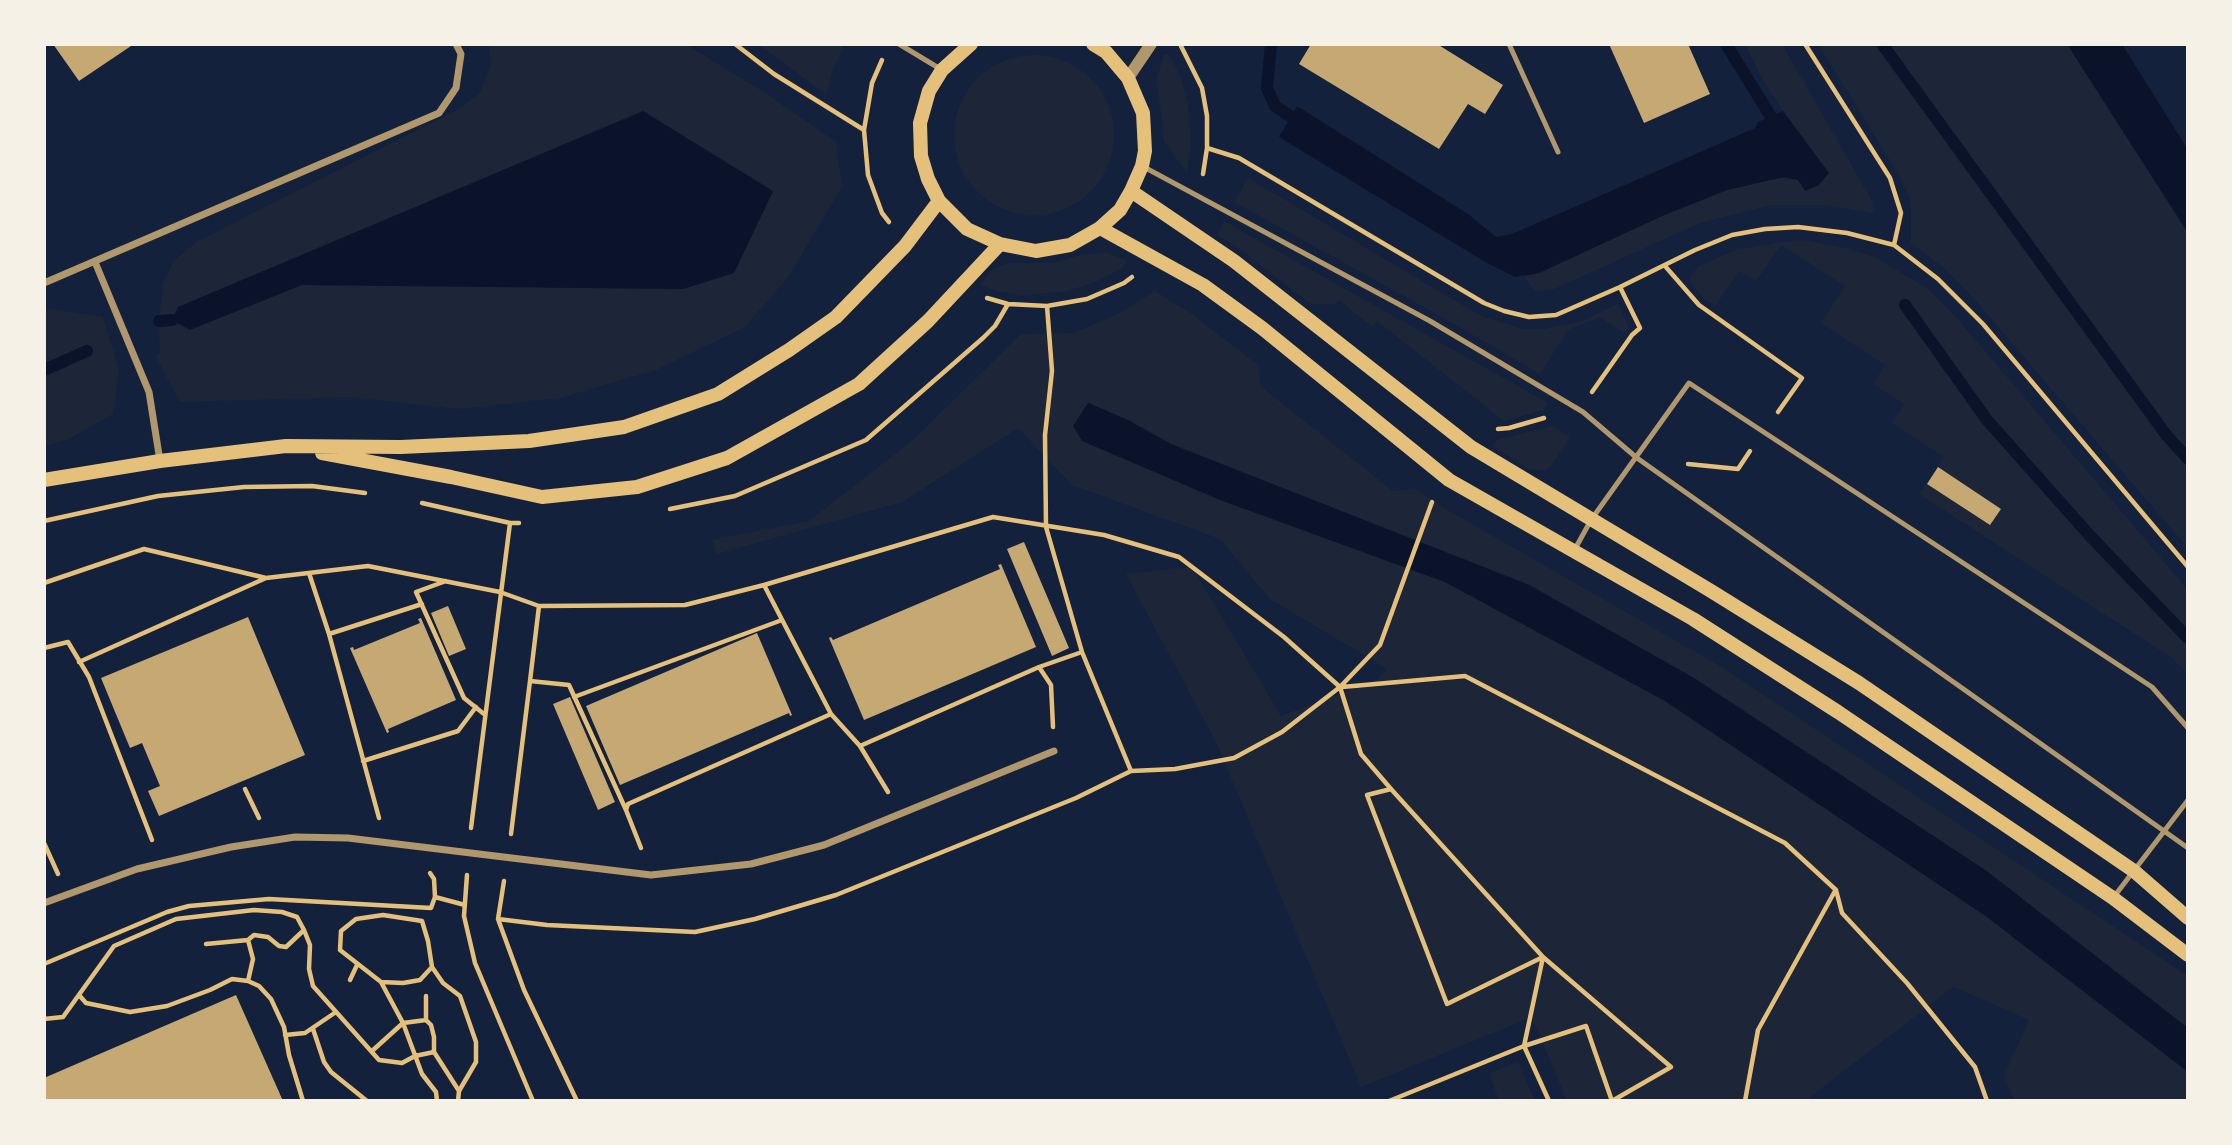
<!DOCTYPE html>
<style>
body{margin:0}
#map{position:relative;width:2232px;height:1145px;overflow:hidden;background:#14213d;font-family:Mulish,sans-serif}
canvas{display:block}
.frame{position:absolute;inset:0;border:46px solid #f6f1e7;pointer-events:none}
</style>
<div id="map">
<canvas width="2232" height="1145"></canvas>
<div class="frame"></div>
</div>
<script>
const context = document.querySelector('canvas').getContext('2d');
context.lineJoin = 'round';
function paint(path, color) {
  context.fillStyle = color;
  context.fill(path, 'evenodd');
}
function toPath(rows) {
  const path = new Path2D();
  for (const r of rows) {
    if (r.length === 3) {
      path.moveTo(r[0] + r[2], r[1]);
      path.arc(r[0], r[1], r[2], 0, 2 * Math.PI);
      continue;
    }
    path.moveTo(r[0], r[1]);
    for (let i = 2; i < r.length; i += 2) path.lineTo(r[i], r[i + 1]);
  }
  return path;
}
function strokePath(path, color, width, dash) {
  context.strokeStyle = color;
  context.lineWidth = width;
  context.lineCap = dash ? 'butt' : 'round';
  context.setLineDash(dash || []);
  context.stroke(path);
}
const green = toPath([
 [489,44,685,44,764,92,836,142,842,187,788,277,745,327,656,370,560,398,460,409,350,397,180,402,156,357,160,353,159,321,163,283,173,262,196,242,455,111,480,93,491,64],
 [773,191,734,273,683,289,302,285],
 [758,44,844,44,833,70,826,94],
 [1745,44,1782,44,1872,201,1874,213,1826,205,1771,205,1700,223,1554,289,1535,291,1524,277,1539,273,1690,203,1727,190,1776,178,1798,180,1828,173,1783,111,1762,78],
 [1818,44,2067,44,2188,233,2188,548,1970,294,1944,268,1911,243,1911,203,1902,180],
 [1164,54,1170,55,1181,78,1188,103,1191,144,1187,173,1164,141,1157,78],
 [1034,135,80],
 [1248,178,1481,316,1523,329,1545,329,1582,321,1618,304,1629,327,1624,333,1600,317,1568,330,1540,374,1442,317,1234,202],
 [1224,221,1548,403,1544,410,1504,421,1377,321,1372,327,1339,300,1335,304,1311,304,1234,245,1217,235],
 [1808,241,1845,248,1875,257,1928,289,1955,316,2188,590,2188,675,2172,658,1919,494,1944,457,1892,423,1904,404,1873,384,1885,365,1821,323,1845,286,1781,245,1756,281,1739,271,1716,305,1704,299,1691,283,1691,275,1699,266,1733,251,1779,242],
 [1107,253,1126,260,1123,267,1096,282,1063,292,1023,295,997,291,980,285,992,269,1009,263,1053,263,1084,254],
 [1155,291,1192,314,1259,366,1260,386,1393,491,1415,489,1449,511,1720,666,2188,976,2188,1028,1988,872,1694,678,1530,585,1171,444,1128,420,1089,403,1073,426,1371,555,1445,582,1665,701,1987,917,2188,1072,2188,1101,2015,1101,2004,1076,2029,1020,1953,987,1805,1101,1567,1101,1532,1017,1361,1087,1216,742,1126,574,1192,567,1281,716,1378,679,1387,669,1270,599,1220,539,1072,485,1018,428,902,502,717,554,712,540,809,521,912,441,1021,334,1074,333,1120,313],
 [51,309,103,317,119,370,113,414,67,440,44,446,44,312],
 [1553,426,1570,437,1550,467,1544,470,1530,470,1493,446,1497,440],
 [1518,1062,1535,1101,1499,1101,1489,1073]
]);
const water = toPath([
 [2067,44,2122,44,2188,150,2188,233],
 [1297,106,1468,214,1496,237,1512,234,1664,168,1755,128,1758,122,1783,111,1829,173,1819,185,1805,191,1798,180,1784,177,1727,190,1660,217,1539,273,1515,277,1487,263,1279,137],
 [643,111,773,191,734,273,683,289,302,285,190,330,172,320,178,307],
 [1088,403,1128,420,1171,444,1529,585,1694,678,1988,872,2188,1028,2188,1072,1987,917,1665,701,1445,582,1220,500,1082,441,1073,426]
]);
const stream = toPath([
 [1271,44,1267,88,1275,106,1303,125],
 [1726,44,1773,120,1776,132],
 [1882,44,2167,436,2188,459],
 [1905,305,1987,420,2092,538,2188,638],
 [159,321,172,320],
 [44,370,87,351]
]);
const building = toPath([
 [53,44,134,44,79,81],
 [1311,44,1437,44,1503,85,1485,114,1468,104,1439,149,1299,64],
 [1609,44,1688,44,1710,94,1644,123],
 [1938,467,2001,509,1990,525,1927,484],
 [1024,542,1069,648,1052,656,1007,549],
 [1001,564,1036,647,864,720,829,638,831,637,833,640,1000,569,998,565],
 [448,606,466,649,449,656,431,613],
 [248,617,305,755,159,816,148,791,160,786,142,743,130,748,101,678],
 [421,618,456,700,388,729,389,732,387,733,350,648,353,647,354,650,420,623,418,619],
 [757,633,792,715,790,716,789,713,620,785,586,706],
 [570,697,615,802,598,810,553,704],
 [236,995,283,1101,44,1101,44,1078]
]);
const path = toPath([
 [735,44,774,74,864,130],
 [1180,44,1202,88,1207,116,1207,148,1203,174],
 [1805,44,1890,178,1901,213,1894,245],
 [882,60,872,83,864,130,868,175,882,213,889,222],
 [1207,148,1239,158,1484,303,1504,311,1529,317,1556,315,1620,287,1695,250,1732,235,1765,229,1798,227,1847,233,1894,245,1938,279,1983,324,2188,567],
 [1665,266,1699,305,1802,378,1778,412],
 [987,298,1008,304,1047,306,1087,299,1124,283,1132,277],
 [1047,306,1052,371,1045,435,1046,527,1082,652,1039,667,1051,685,1053,727],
 [1592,392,1632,335,1640,328,1620,287],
 [1498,429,1509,428,1544,418],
 [1688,464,1738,469,1750,451],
 [422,503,510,523,519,523],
 [670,509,735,496,866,440,983,338,995,326,1008,304],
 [44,521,158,496,244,487,312,486,365,493],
 [309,573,329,634,422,604],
 [446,581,416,592,464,698,484,714],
 [44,583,144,549,266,578,368,566,500,592,539,606,685,605,764,585,993,517,1104,535,1179,557,1284,637,1340,687,1361,754,1391,789],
 [764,585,831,714],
 [329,634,379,818],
 [44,648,68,642,89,677,152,840],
 [79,662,266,578],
 [530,681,539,606],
 [1342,687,1465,676,1785,843,1836,890,1842,913,1907,983,1975,1067,1987,1101],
 [574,697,782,620],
 [860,746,1039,667],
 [363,761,458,731,476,707],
 [1131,771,1175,769,1234,758,1282,732,1340,687,1380,645,1432,502],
 [245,789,259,818],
 [471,828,510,523],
 [511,834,530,681,569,685,626,810],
 [44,843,58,874],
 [641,848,626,810,628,804,831,714,860,746,888,792],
 [430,873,434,879,435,897],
 [467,875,464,916,475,963,533,1101],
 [504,881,498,919,524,990,577,1101],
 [498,919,547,925,695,932,755,919,836,895,1076,798,1131,771,1082,652],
 [248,940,253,959,248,981],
 [206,944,248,940,254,935,268,937,279,946,286,947,304,930],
 [44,964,167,912,189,906,269,899,431,908,435,897,465,905],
 [350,980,357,965],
 [381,982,403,983,420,980,432,967],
 [79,995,86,1003,130,1012,167,1006,210,990,232,979,248,981,259,986,271,999,284,1027,289,1055,303,1101],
 [426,996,426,1020,431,1025,434,1037,434,1052,459,1091],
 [44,1019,63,1017,114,946,176,919,254,910,282,912,297,917,304,930,310,945,309,969,313,986,379,1060,402,1063,415,1056,434,1052],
 [313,1029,324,1062,331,1072,367,1101],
 [285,1035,305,1033,336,1012],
 [372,1051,403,1023,426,1020],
 [437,1101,436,1092,422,1074,403,1023,381,982,340,950,341,931,356,919,383,915,422,921,428,941,432,967,443,983,460,996,476,1042,476,1062,459,1091,458,1101],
 [1389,1101,1524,1046,1586,1026,1612,1101],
 [1549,1101,1524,1046,1543,957,1391,789,1367,795,1447,1004,1543,957,1671,1067,1612,1101],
 [1745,1101,1758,1030,1835,891]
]);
const service = toPath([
 [899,44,942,70],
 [1509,44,1558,152],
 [1142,166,1430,321,1583,412,1637,458,2188,848],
 [1575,549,1591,520,1689,383,2152,687,2188,728],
 [2113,898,2188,800]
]);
const minor = toPath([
 [95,262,149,392,160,461],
 [44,283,439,113,456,88,461,54,456,44],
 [44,903,137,869,231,847,295,837,348,838,651,875,751,864,824,845,1054,751]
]);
const tertiary = toPath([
 [1128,78,1151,44]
]);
const secondary = toPath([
 [971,44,942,70,929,91,920,123,921,156,928,179,939,201,967,229,1000,244,1036,251,1070,245,1100,228,1120,210,1131,191,1142,166,1145,151,1143,113,1128,78,1106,52,1093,44],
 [1131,191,1234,261,1471,447,1711,591,1859,683,2134,871,2188,918],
 [1100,228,1203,285,1262,328,1449,480,1693,619,1838,712,2113,898,2188,955],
 [322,453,451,477,542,497,637,487,727,458,859,384,928,321,1000,244],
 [44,480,160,461,286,446,401,447,529,441,624,427,718,394,789,350,836,317,905,246,939,201]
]);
paint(green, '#1d2539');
paint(water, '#0b132b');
strokePath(stream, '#0b132b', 12);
paint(building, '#c6a872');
strokePath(path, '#e5c07b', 4.5);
strokePath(service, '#b1986c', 5);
strokePath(minor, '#b1986c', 7);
strokePath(tertiary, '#b1986c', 12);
strokePath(secondary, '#e5c07b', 14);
</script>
